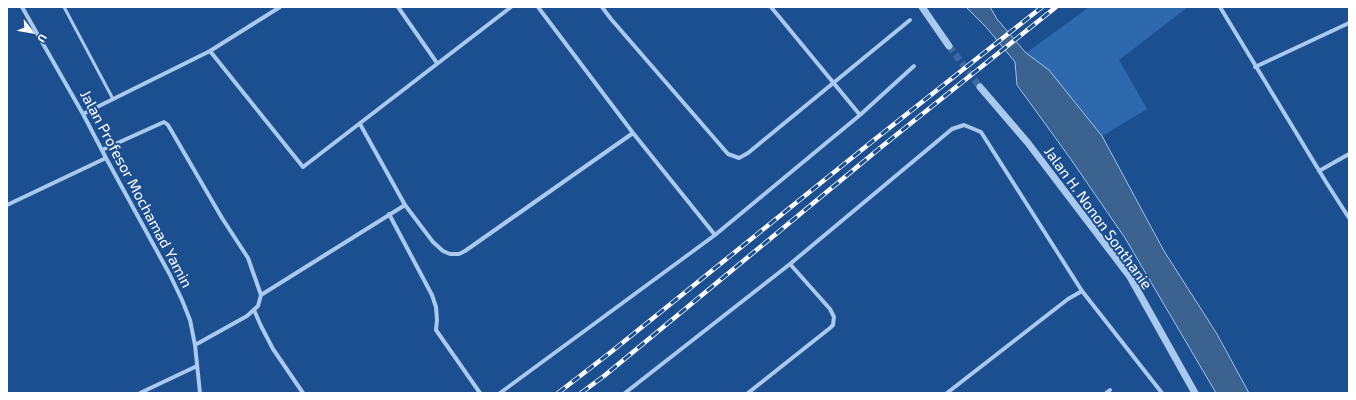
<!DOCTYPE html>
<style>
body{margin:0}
#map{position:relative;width:1356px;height:400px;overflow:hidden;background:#1b4f8f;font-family:"Exo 2",sans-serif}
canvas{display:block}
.frame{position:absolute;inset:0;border:8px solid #fff;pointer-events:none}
.north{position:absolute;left:12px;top:12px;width:40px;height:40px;-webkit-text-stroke:3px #1b4f8f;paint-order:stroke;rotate:121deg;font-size:11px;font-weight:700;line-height:16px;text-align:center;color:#fff}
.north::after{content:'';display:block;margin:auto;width:14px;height:18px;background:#fff;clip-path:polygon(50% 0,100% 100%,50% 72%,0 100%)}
</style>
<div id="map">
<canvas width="1356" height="400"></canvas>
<div class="frame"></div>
<div class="north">U</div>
</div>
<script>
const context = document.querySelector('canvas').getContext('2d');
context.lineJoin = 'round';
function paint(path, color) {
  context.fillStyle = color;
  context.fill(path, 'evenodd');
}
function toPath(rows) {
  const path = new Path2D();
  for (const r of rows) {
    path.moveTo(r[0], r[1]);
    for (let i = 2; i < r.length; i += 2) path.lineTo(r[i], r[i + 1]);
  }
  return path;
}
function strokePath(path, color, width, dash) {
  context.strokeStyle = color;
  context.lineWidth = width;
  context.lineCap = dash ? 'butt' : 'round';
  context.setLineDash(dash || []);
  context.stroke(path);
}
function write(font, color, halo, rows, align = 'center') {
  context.font = font + ' "Exo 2",sans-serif';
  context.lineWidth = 4;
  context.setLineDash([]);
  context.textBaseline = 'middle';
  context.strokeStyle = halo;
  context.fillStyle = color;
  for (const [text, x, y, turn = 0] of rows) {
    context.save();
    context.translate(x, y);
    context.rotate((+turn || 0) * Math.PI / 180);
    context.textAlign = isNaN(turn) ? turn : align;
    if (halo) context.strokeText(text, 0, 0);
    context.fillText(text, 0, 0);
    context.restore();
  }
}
const green = toPath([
 [1089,7,1188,7,1119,60,1147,109,1102,136,1049,70,1026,53]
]);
const water = toPath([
 [966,7,990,7,997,19,1026,53,1049,70,1102,136,1164,251,1217,334,1249,393,1216,393,1125,238,1070,158,1017,85,1015,62,986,27,966,7]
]);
const tertiaryTunnel = toPath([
 [949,46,980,87]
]);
const service = toPath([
 [64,7,113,99]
]);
const minor = toPath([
 [22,7,83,114,106,158,170,275,182,300,190,320,195,345,200,393],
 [398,7,437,63],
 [538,7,633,133,715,235],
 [602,7,611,19,728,154,739,158,748,153,910,20],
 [771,7,860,115],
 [1220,7,1326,182,1349,218],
 [210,51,280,7],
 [1255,67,1349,23],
 [83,114,210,51,303,167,511,7],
 [360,124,405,205,433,242,443,251,450,254,459,254,465,251,633,133],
 [102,150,164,122,168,125,222,218,248,258,261,295,258,306,247,316,195,345],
 [1319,171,1349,154],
 [7,205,106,158],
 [389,214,432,295,436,307,437,320,436,330,480,393],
 [261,295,405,205],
 [254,310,261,326,273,349,303,393],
 [140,393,197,366],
 [500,393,715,235,860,115,914,66],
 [625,393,790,264,952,129,964,125,981,132,1082,291,1162,393],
 [748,393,830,328,833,325,834,317,830,309,790,264],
 [947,393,1068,299,1082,291],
 [1106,393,1110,390]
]);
const tertiary = toPath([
 [922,7,949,46],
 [980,87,1028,143,1130,277,1195,393]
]);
const rail = toPath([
 [558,393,611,352,874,140,1042,7],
 [581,393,604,376,880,148,1056,7]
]);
const streetNames = [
 ["Jalan Profesor Mochamad Yamin",136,189,62],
 ["Jalan H. Nonon Sonthanie",1098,218,54]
];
paint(green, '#2e69ad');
paint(water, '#3c6290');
strokePath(water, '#9cc4f0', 1);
strokePath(tertiaryTunnel, '#3d69a0', 7, [7, 3.5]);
strokePath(service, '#a9c9ee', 3);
strokePath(minor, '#a9c9ee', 4);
strokePath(tertiary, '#a9c9ee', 7);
strokePath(rail, '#fff', 4.5);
strokePath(rail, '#1b4f8f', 3, [9]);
write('15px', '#fff', '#1b4f8f', streetNames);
</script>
